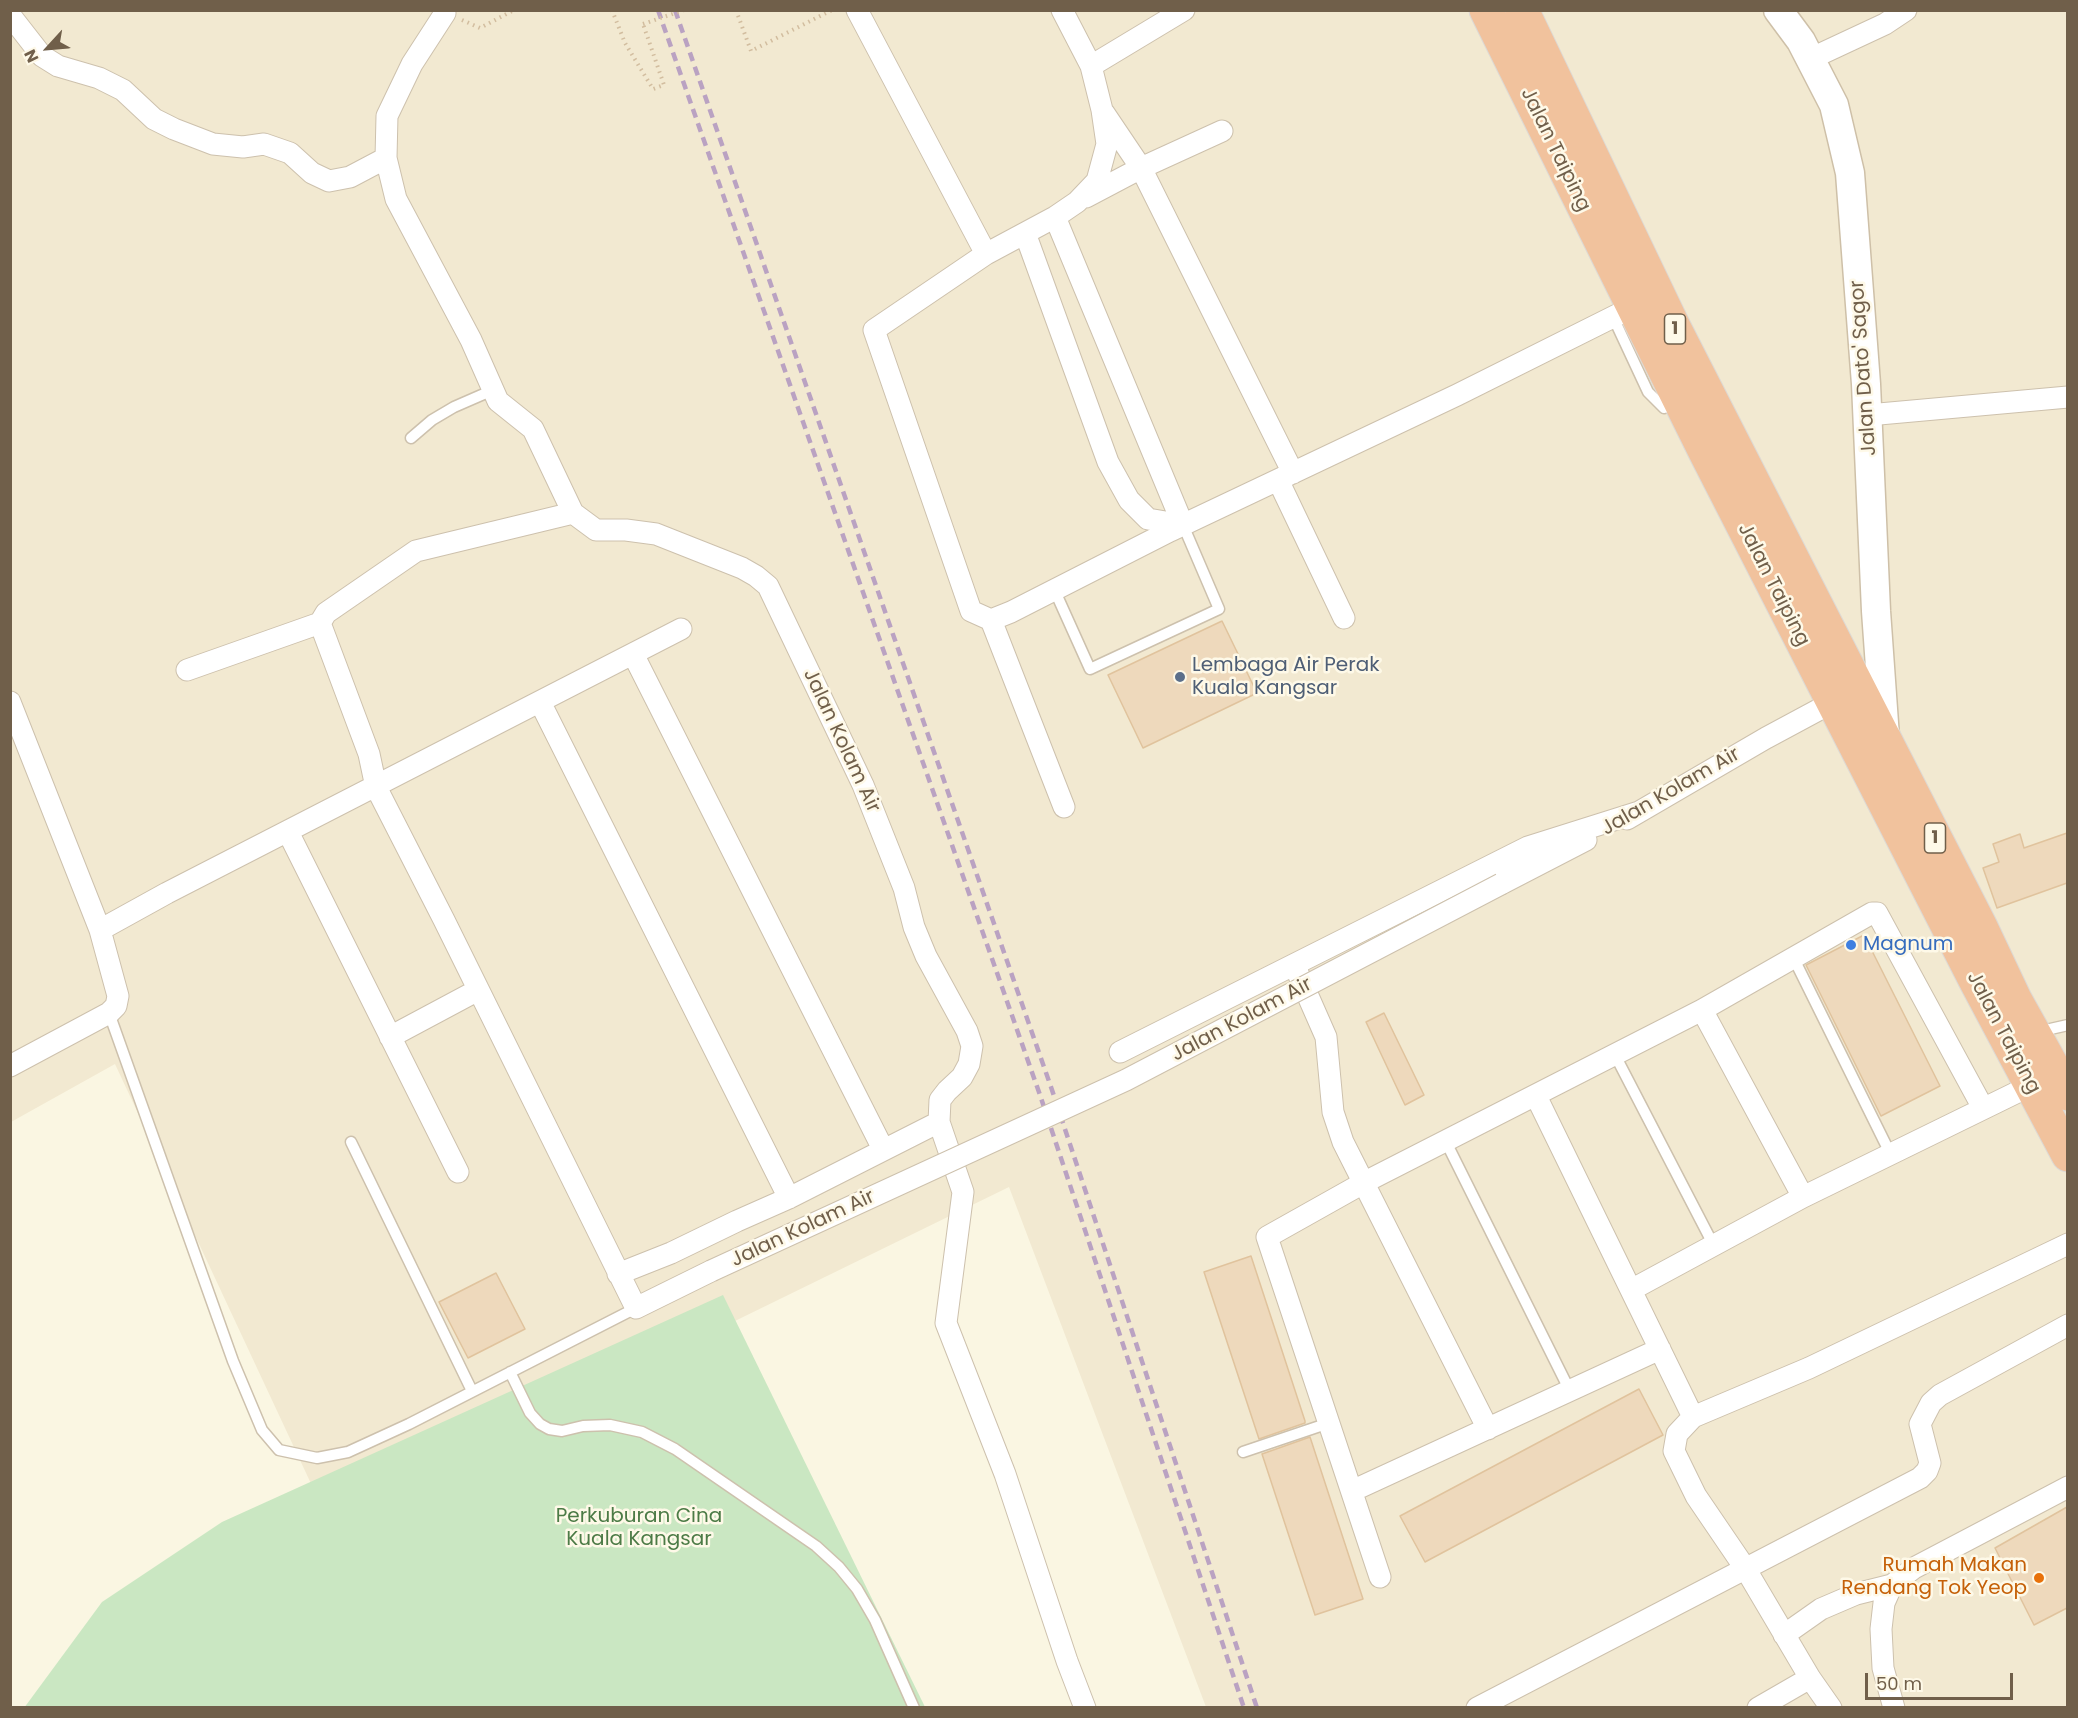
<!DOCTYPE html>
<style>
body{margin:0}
#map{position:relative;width:2078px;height:1718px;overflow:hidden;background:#faf6e2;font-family:Poppins,sans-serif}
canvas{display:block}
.frame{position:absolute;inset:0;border:12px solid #705f4a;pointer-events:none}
.north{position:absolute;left:18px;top:18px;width:60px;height:60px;-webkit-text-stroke:4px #fef9e8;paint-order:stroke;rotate:244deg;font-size:16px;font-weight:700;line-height:24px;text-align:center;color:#705f4a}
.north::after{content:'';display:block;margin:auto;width:21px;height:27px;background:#705f4a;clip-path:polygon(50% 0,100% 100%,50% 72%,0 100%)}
.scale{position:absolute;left:1865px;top:1673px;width:148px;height:27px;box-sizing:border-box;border:3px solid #705f4a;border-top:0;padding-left:8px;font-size:18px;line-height:21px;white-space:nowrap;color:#705f4a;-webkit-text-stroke:4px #fef9e8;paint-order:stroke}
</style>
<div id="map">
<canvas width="2078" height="1718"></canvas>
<div class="frame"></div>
<div class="north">N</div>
<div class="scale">50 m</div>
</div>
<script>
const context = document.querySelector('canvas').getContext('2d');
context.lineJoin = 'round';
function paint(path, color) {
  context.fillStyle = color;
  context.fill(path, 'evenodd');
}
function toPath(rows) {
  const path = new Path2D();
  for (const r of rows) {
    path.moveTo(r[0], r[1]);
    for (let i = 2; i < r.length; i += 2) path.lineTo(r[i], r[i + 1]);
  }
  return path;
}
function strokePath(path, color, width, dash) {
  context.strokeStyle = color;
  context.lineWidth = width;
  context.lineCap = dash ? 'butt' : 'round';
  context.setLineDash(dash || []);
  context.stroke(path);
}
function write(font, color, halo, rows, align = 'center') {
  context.font = font + ' Poppins,sans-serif';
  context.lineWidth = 5;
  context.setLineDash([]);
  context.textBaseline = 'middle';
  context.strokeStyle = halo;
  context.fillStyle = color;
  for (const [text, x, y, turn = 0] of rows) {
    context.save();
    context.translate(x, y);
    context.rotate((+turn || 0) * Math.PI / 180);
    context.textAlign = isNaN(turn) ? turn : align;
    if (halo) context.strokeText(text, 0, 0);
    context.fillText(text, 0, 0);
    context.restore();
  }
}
const residential = toPath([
 [11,11,2067,11,2067,1707,1206,1707,1009,1187,328,1520,115,1064,11,1122]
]);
const green = toPath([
 [723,1295,925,1707,24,1708,102,1602,222,1522]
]);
const building = toPath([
 [1222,621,1257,693,1143,748,1108,675,1222,621],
 [2067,833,2067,883,1997,908,1983,868,1999,862,1993,844,2020,834,2024,848,2067,833],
 [1864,935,1940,1086,1881,1116,1806,965,1864,935],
 [1384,1013,1424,1095,1405,1105,1366,1022,1384,1013],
 [1251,1256,1305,1421,1305,1423,1259,1439,1204,1272,1251,1256],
 [496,1273,525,1329,468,1358,439,1302,496,1273],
 [1639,1389,1663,1435,1425,1562,1400,1516,1639,1389],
 [1310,1437,1363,1599,1315,1615,1262,1454,1310,1437],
 [2067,1507,2067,1608,2034,1625,1995,1548,2067,1507]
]);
const path = toPath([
 [612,10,625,43,653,89,664,85,643,24],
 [736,10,751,51,832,10],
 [462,20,480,28,514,10]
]);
const lane = toPath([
 [1613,317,1648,392,1664,408,1677,404],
 [411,438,432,420,454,407,493,390],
 [1054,589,1090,669,1219,609,1183,525],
 [1793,957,1890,1153],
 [109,1013,233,1361,262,1430,279,1450,317,1458,348,1452,409,1424,636,1308],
 [2037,1032,2068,1025],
 [1615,1055,1713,1244],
 [351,1142,472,1391],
 [1446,1142,1570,1391],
 [510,1372,530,1413,540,1424,549,1429,562,1431,583,1426,610,1425,642,1432,675,1449,816,1546,839,1567,857,1589,875,1620,914,1708],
 [1243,1452,1329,1423]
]);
const street = toPath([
 [444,10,445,13,412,64,387,116,386,158,396,199,471,340,498,401,533,429,573,513,416,551,326,613,320,623,369,754,376,787,444,920,636,1308,711,1271],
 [857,10,986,254],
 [1062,10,1091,66,1102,110,1107,144,1097,181,1077,202,1055,217,986,254,874,330,971,611,991,620,1011,612,1170,531,1457,395,1633,307],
 [10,15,42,56,58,66,99,78,123,90,154,119,174,129,213,144,243,147,264,144,290,153,312,173,329,181,350,177,386,158],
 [1810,59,1885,24,1906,10],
 [1091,66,1184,10],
 [1104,113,1141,168,1293,473],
 [1086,197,1141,168,1222,131],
 [1055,217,1183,525],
 [1025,233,1108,462,1129,500,1148,519,1183,525],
 [1868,415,2068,397],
 [1278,480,1344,618],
 [573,513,596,530,626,530,656,534,742,568,756,576,768,586,863,785,904,888,914,927,926,956,967,1031,972,1046,969,1064,962,1077,947,1091,940,1100,939,1122,963,1192,946,1323,1005,1474,1067,1661,1085,1708],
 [991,620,1064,807],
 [633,654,883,1149],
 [187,670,320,623],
 [10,702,100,930,167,893,681,629],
 [540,702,789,1198],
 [1627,819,1766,738,1833,702],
 [288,832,458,1172],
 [1501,884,1586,840],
 [1297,971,1326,1037,1333,1112,1343,1142,1488,1429],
 [1702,1010,1803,1197],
 [390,1037,478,990],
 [1120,1052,1528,847,1639,812],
 [10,1066,109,1013,116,1006,118,996,100,930],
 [1536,1096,1693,1417],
 [618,1274,671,1253,737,1221,789,1198,939,1122],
 [1631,1290,1803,1197,2042,1080],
 [1352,1491,1660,1349],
 [1380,1577,1267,1237,1365,1182,1702,1010,1872,913,1877,913,1983,1108],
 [1784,1635,1821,1609,1856,1594,1892,1585],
 [1477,1708,1920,1478,1927,1471,1930,1463,1920,1424,1931,1403,1940,1395,2068,1325],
 [1758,1708,1810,1678],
 [1831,1708,1810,1678,1745,1568,1696,1496,1674,1451,1677,1434,1693,1417,1809,1368,2068,1244],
 [1894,1708,1883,1668,1881,1629,1884,1603,1892,1585,1914,1568,2068,1487]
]);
const secondary = toPath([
 [1778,10,1801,41,1834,105,1850,173,1866,384,1876,611,1885,737]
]);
const highway = toPath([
 [1486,10,1705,452,1976,982,2068,1155],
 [1522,10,1673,325,1981,927,2015,999,2068,1094]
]);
const rail = toPath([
 [658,10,1040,1095,1244,1708],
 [675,10,1051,1087,1257,1708]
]);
const pathBridge = toPath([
 [643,24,684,10]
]);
const streetBridge = toPath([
 [711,1271,1126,1080,1501,884]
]);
const markers = [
 [1180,677,6,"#5c6f8a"],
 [1851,945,6,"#3f7fe0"],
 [2039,1578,6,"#e8710a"]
];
const shields = [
 [1675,329,21],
 [1935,838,21]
];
const shieldNames = [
 ["1",1675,329],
 ["1",1935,838]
];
const streetNames = [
 ["Jalan Taiping",1555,150,64],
 ["Jalan Dato' Sagor",1864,368,-94],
 ["Jalan Taiping",1773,585,63],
 ["Jalan Kolam Air",841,741,65],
 ["Jalan Kolam Air",1671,792,-30],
 ["Jalan Kolam Air",1242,1020,-28],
 ["Jalan Taiping",2003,1033,62],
 ["Jalan Kolam Air",803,1229,-25]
];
const serviceNames = [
 ["Lembaga Air Perak",1192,666],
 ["Kuala Kangsar",1192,689]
];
const shopNames = [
 ["Magnum",1863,945]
];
const parkNames = [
 ["Perkuburan Cina",639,1517],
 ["Kuala Kangsar",639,1540]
];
const foodNames = [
 ["Rumah Makan",2027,1566],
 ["Rendang Tok Yeop",2027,1589]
];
paint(residential, '#f2e9d1');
paint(green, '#cae7c2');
paint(building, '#eed9bc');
strokePath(building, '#e0c39d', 1.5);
strokePath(lane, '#cdc1ad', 13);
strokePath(street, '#cdc1ad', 23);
strokePath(secondary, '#cec0a8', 31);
strokePath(highway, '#ddd9d4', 35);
strokePath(path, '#d2bd9f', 4, [1.5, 4.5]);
strokePath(lane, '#fff', 10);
strokePath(street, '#fff', 21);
strokePath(secondary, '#fff', 28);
strokePath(highway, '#f1c29d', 33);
strokePath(rail, '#baa2c2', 4.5, [9, 6]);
strokePath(streetBridge, '#cdc1ad', 23, []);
strokePath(pathBridge, '#d2bd9f', 4, [1.5, 4.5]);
strokePath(streetBridge, '#fff', 21);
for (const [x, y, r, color] of markers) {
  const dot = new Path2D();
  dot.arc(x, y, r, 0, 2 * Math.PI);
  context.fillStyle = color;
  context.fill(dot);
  strokePath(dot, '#fef9e8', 2);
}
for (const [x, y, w] of shields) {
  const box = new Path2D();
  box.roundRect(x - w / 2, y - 15, w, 30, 4.5);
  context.fillStyle = '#fef9e8';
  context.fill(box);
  strokePath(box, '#705f4a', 1.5);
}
write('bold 18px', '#705f4a', null, shieldNames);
write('20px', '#705f4a', '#fef9e8', streetNames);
write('20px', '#4e5e75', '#fef9e8', serviceNames, 'left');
write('20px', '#366cbe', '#fef9e8', shopNames, 'left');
write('20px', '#4c7b46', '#fef9e8', parkNames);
write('20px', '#c56008', '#fef9e8', foodNames, 'right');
</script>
